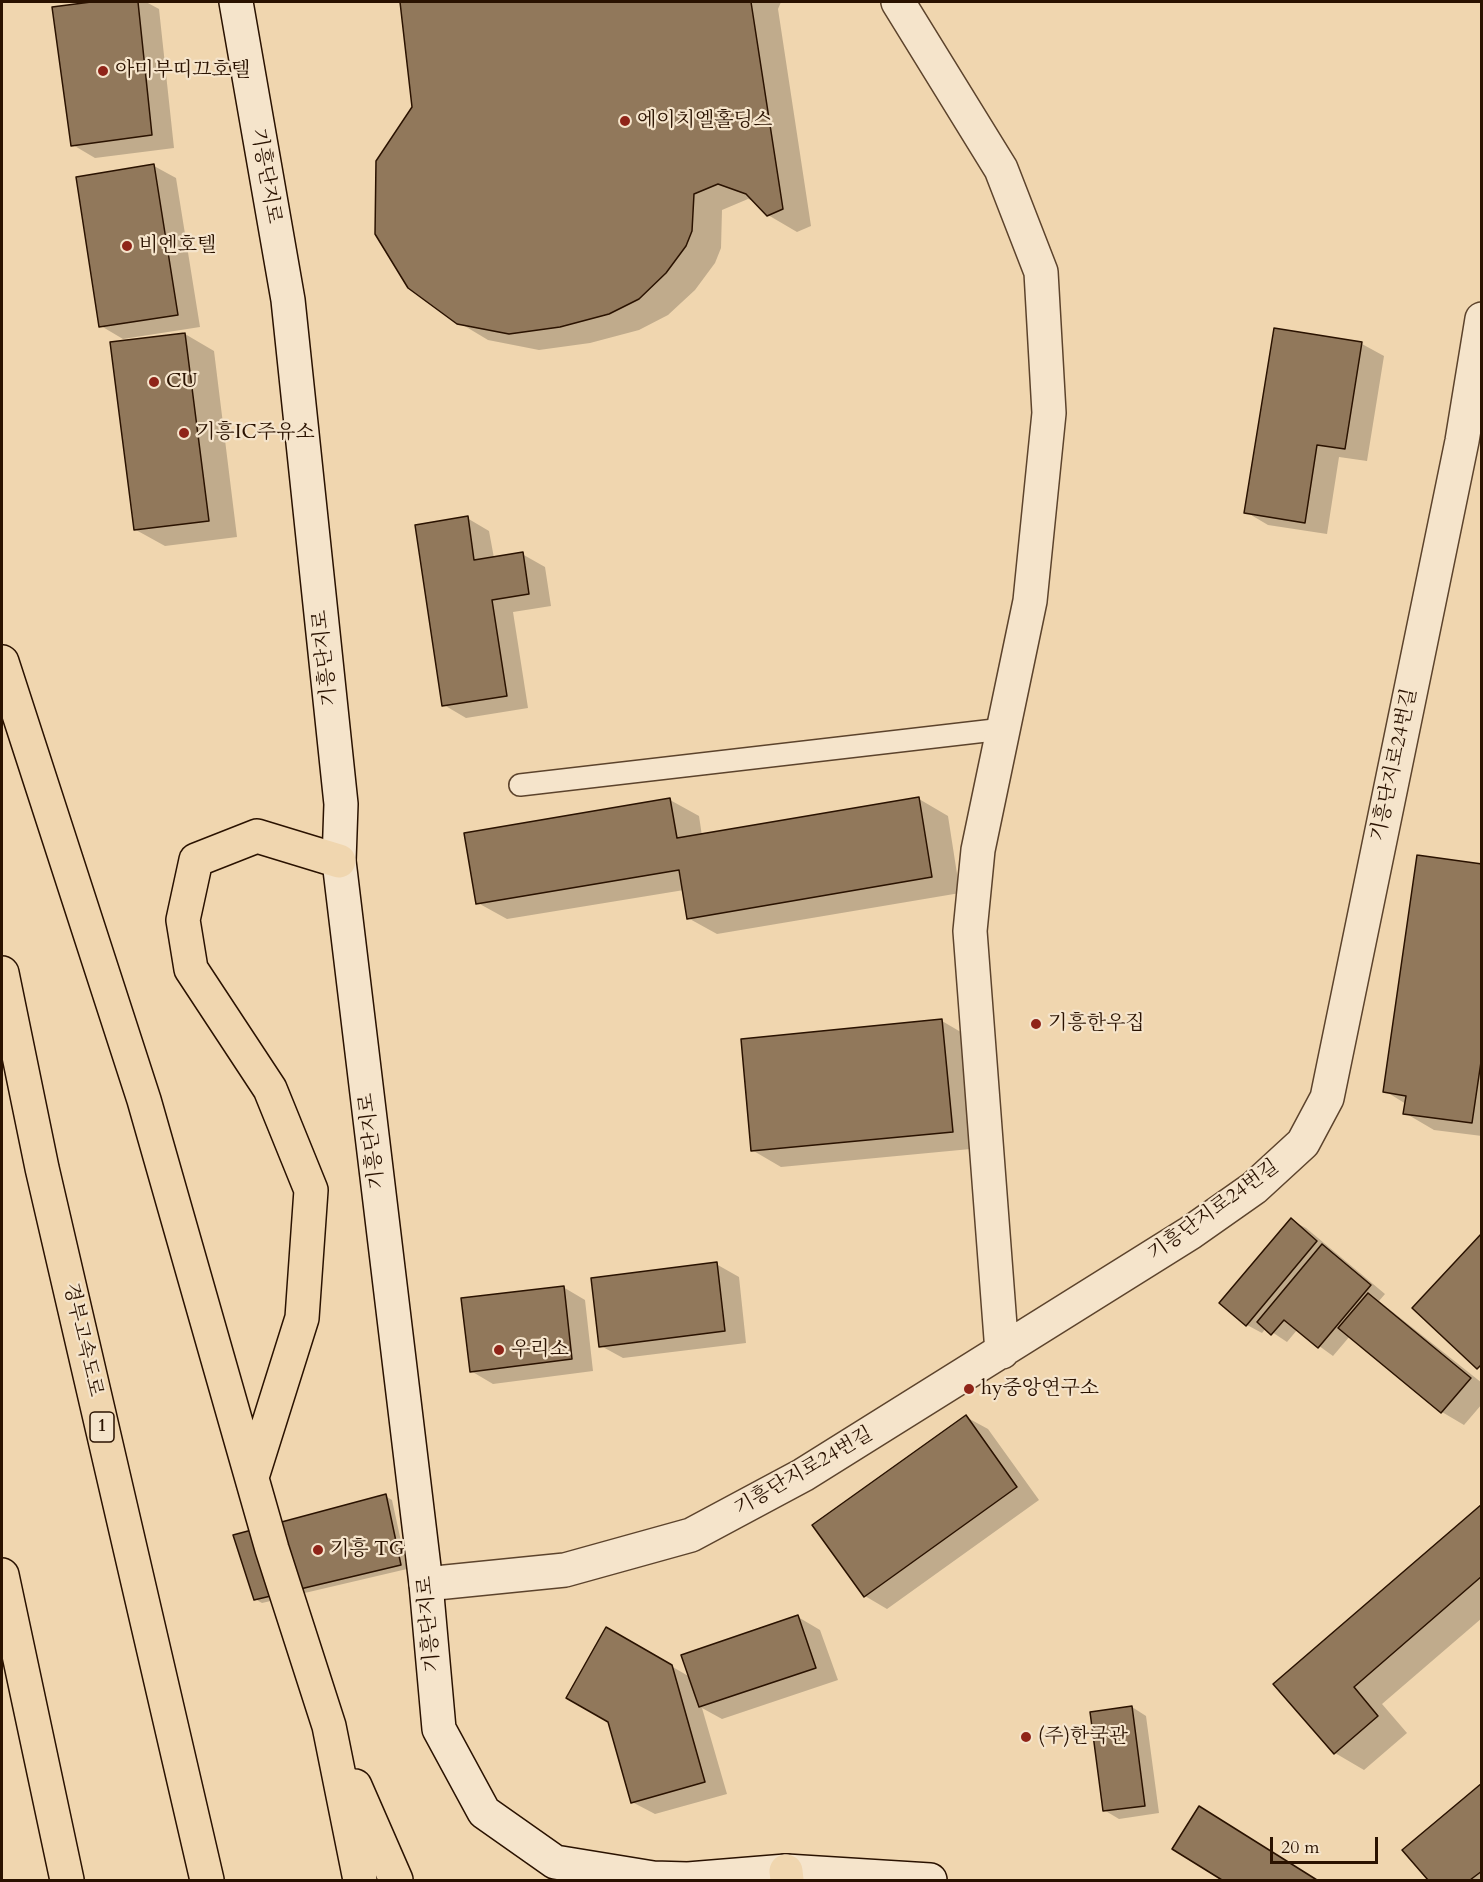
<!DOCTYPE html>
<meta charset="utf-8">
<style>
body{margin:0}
#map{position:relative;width:1483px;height:1882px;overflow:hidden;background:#f0d6af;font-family:Cardo,serif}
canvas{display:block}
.frame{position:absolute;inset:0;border:3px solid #2a1200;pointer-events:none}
.scale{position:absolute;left:1270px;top:1837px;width:108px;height:27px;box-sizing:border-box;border:3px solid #2a1200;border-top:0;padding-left:8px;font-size:18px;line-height:21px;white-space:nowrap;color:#2a1200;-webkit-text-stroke:4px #f5e4cb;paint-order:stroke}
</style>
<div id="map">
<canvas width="1483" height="1882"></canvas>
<div class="frame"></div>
<div class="scale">20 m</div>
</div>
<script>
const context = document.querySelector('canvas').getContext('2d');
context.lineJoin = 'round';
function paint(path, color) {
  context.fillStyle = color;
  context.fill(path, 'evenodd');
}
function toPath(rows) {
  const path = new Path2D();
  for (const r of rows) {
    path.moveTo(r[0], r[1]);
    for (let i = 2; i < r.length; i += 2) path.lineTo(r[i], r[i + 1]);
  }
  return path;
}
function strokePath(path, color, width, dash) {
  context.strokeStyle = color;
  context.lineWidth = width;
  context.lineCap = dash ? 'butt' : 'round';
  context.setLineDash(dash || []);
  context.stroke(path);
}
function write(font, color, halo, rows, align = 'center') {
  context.font = font + ' Cardo,"Noto Serif KR",serif';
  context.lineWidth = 4.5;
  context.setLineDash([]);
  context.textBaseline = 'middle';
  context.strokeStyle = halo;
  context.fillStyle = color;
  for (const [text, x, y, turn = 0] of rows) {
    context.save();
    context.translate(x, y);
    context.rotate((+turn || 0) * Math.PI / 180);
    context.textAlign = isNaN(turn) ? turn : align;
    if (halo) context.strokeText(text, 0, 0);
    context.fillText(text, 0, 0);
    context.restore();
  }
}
const shadow = toPath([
 [101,2,146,2,159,9,174,148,95,158,73,145,53,8],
 [401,2,781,2,778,9,811,226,797,232,768,215,756,202,748,199,722,210,721,248,715,263,695,290,668,315,639,330,590,343,539,350,488,340,458,322,414,107],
 [154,166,176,178,200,327,123,339,101,326],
 [185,334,214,351,237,537,165,546,136,530],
 [1362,344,1384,356,1367,461,1339,457,1327,534,1268,525,1246,512],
 [467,518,489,531,494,558,522,554,545,567,551,606,513,612,528,708,466,718,444,705],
 [919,799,948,816,960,893,717,934,688,918,684,890,507,919,478,903,670,800,699,816,702,836],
 [1482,865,1482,1136,1434,1130,1405,1113,1406,1104,1385,1091],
 [942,1021,971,1038,981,1148,781,1167,752,1150],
 [1291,1220,1306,1228,1385,1294,1379,1301,1482,1383,1482,1404,1464,1425,1442,1412,1350,1336,1333,1356,1297,1330,1287,1342,1266,1328,1262,1333,1247,1325],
 [716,1264,739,1277,746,1343,623,1358,601,1346],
 [563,1287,585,1300,593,1371,493,1384,471,1371],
 [966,1417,988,1429,1039,1500,887,1609,865,1596],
 [385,1496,392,1500,407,1569,262,1603,255,1599],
 [1482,1506,1482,1618,1382,1704,1407,1733,1364,1770,1335,1753,1275,1685],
 [798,1617,820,1630,838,1680,722,1719,702,1708,727,1794,655,1814,632,1802,607,1629,690,1677],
 [1132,1707,1146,1716,1159,1813,1119,1819,1104,1810],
 [1482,1785,1482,1880,1430,1880,1404,1850],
 [1221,1821,1316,1880,1225,1880,1174,1848]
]);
const building = toPath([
 [91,2,138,2,152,135,71,146,52,7,91,2],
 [400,2,751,2,783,209,767,216,746,194,718,184,694,194,692,231,686,246,666,273,639,299,609,314,560,327,509,334,457,324,408,288,375,234,376,161,412,107,400,2],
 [154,164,178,315,99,327,76,177,154,164],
 [1274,328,1362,342,1345,449,1317,445,1305,523,1244,513,1274,328],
 [185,333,209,521,134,530,110,342,185,333],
 [468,516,474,560,523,552,529,594,492,600,507,696,442,706,415,525,468,516],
 [919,797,932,877,687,919,679,870,476,904,464,833,670,798,677,838,919,797],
 [1417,855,1482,864,1482,1055,1472,1123,1403,1114,1406,1096,1383,1092,1417,855],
 [942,1019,953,1132,751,1151,741,1039,942,1019],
 [1291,1218,1317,1241,1246,1326,1219,1303,1291,1218],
 [1482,1233,1482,1364,1477,1369,1412,1308,1482,1233],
 [1322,1244,1371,1285,1318,1348,1284,1320,1271,1335,1257,1322,1322,1244],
 [717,1262,725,1331,599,1347,591,1278,717,1262],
 [564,1286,572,1359,470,1372,461,1298,564,1286],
 [1368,1293,1471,1378,1441,1413,1338,1328,1368,1293],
 [966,1415,1017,1487,864,1597,812,1525,966,1415],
 [386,1494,401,1565,254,1600,233,1535,386,1494],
 [1482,1504,1482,1576,1354,1687,1378,1716,1334,1754,1273,1684,1482,1504],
 [798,1615,816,1668,699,1707,681,1655,798,1615],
 [606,1627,672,1665,705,1782,631,1803,608,1722,566,1698,606,1627],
 [1132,1706,1145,1806,1103,1811,1090,1712,1132,1706],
 [1482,1783,1482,1871,1470,1880,1428,1880,1402,1850,1482,1783],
 [1199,1806,1317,1880,1222,1880,1172,1849,1199,1806]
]);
const lane = toPath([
 [520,785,1003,729]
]);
const street = toPath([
 [898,2,1001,169,1041,272,1049,413,1030,601,978,850,970,931,1002,1352],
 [426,1584,565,1570,691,1535,803,1475,1190,1233,1254,1188,1303,1143,1327,1098,1462,441,1482,319]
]);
const secondary = toPath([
 [236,2,288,300,341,804,339,861,426,1584,439,1729,484,1812,555,1862,653,1878,688,1879,786,1871,930,1880]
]);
const highway = toPath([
 [2,662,144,1100,272,1549,329,1726,360,1880],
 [2,973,42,1168,207,1880],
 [252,1477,302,1318,311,1190,270,1089,191,969,183,920,196,860,257,836,339,861],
 [2,1575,67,1880],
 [355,1786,396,1880],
 [786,1871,787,1880]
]);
const markers = [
 [103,71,6,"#8f2418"],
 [625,121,6,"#8f2418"],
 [127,246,6,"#8f2418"],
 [154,382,6,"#8f2418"],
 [184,433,6,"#8f2418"],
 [1036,1024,6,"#8f2418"],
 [499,1350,6,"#8f2418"],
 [969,1389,6,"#8f2418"],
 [318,1550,6,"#8f2418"],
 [1026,1737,6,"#8f2418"]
];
const shields = [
 [102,1427,24]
];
const shieldNames = [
 ["1",102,1427]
];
const poiNames = [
 ["아미부띠끄호텔",115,71],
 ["에이치엘홀딩스",637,121],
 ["비엔호텔",139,246],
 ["CU",166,382],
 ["기흥IC주유소",196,433],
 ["기흥한우집",1048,1024],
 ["우리소",511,1350],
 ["hy중앙연구소",981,1389],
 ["기흥 TG",330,1550],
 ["(주)한국관",1038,1737]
];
const streetNames = [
 ["기흥단지로",265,176,80],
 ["기흥단지로",326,658,-96],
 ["기흥단지로24번길",1395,765,-78],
 ["기흥단지로",373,1141,-97],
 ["기흥단지로24번길",1214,1211,-36],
 ["경부고속도로",82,1340,77],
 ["기흥단지로24번길",804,1472,-30],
 ["기흥단지로",430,1624,-95]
];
paint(shadow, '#0003');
paint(building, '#91785b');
strokePath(building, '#2a1200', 1.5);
strokePath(lane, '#5c432c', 24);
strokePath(street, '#5c432c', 36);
strokePath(secondary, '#2a1200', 36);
strokePath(highway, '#2a1200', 36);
strokePath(lane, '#f5e4cb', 21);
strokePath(street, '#f5e4cb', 33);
strokePath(secondary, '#f5e4cb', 33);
strokePath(highway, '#f0d6af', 33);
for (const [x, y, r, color] of markers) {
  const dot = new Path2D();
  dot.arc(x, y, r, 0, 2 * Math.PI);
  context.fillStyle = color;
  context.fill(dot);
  strokePath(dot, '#f5e4cb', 2);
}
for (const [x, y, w] of shields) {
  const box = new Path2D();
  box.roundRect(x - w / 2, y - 15, w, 30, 4.5);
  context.fillStyle = '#f5e4cb';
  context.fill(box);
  strokePath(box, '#2a1200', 1.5);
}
write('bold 18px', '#2a1200', null, shieldNames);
write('20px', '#2a1200', '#f5e4cb', poiNames, 'left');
write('20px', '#2a1200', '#f5e4cb', streetNames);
</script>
